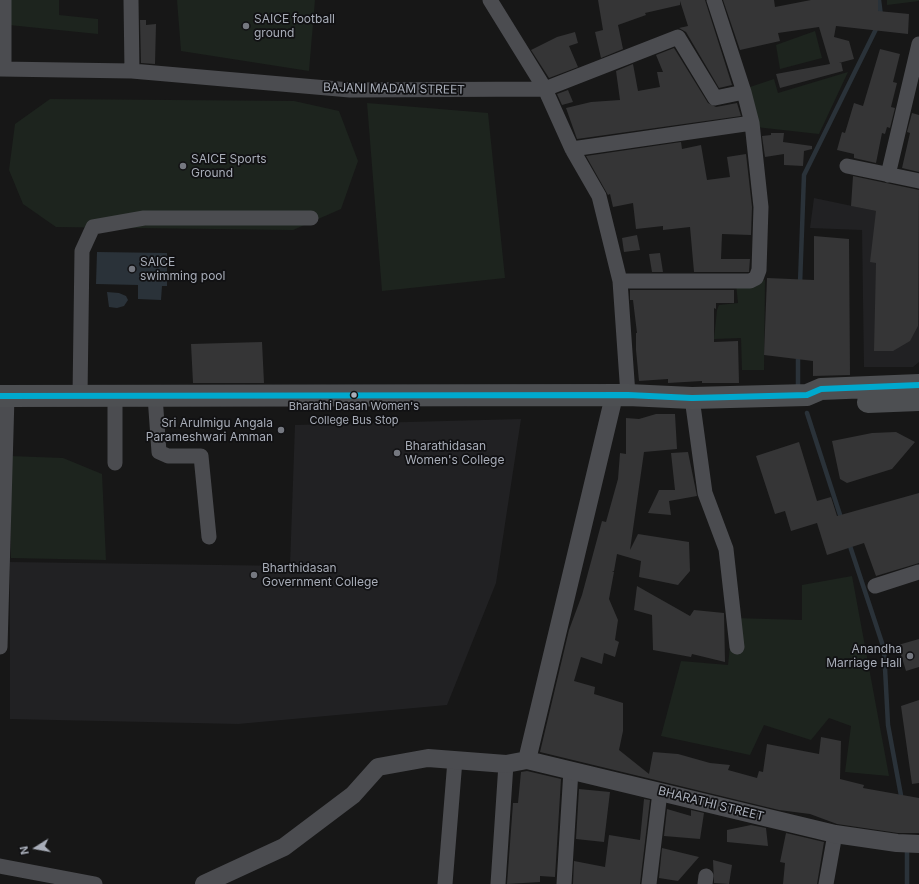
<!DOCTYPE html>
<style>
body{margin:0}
#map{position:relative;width:919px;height:884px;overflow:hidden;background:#171717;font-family:Inter,sans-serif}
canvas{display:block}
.north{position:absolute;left:16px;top:828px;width:40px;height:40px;-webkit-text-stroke:3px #111113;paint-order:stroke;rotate:259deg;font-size:11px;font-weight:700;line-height:16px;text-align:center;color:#a8adb8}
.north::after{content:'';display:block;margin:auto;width:14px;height:18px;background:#a8adb8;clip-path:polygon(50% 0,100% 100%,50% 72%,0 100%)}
</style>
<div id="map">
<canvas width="919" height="884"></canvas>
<div class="north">N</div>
</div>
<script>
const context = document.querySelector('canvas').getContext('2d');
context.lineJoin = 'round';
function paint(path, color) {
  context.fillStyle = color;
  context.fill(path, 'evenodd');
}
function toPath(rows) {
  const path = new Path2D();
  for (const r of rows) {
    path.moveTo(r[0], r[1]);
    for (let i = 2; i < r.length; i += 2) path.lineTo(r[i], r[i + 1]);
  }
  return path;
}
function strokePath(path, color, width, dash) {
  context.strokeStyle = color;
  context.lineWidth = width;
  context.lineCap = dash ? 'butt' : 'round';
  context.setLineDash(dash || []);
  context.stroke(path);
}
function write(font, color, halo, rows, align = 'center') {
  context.font = font + ' Inter,sans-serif';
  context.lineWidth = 3.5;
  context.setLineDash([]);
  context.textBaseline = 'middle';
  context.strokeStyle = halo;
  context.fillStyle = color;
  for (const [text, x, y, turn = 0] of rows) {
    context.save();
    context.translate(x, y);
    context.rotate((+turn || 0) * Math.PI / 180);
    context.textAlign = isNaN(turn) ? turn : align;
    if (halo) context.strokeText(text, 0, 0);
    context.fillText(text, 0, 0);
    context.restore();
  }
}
const built = toPath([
 [814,198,919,220,919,362,913,367,864,367,862,230,810,228],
 [521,419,496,583,447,705,238,724,10,719,10,562,290,566,295,425]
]);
const green = toPath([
 [8,0,59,0,59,15,98,19,98,34,9,25],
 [177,0,315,0,309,71,181,51],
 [887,0,919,0,919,1,887,5],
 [815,31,822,58,780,69,776,45],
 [848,72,819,134,756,127,747,88,774,79,778,93],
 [50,99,294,101,339,111,358,161,341,209,293,230,56,227,23,204,9,170,15,124],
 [367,103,488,113,505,278,382,291],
 [765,280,764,370,742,370,741,338,714,339,717,310,719,305,738,303,736,284],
 [10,456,63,458,102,474,106,560,11,558],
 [852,576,889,776,845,772,851,726,829,718,811,740,764,725,750,755,661,736,681,661,728,665,733,618,802,620,802,585]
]);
const water = toPath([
 [97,252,167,253,167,286,162,286,161,300,138,299,138,285,96,284],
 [107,292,119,293,126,296,128,300,124,306,117,308,109,307]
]);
const stream = toPath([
 [879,0,881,16],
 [800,284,804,175,878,25],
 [798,354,798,388],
 [807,413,842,521],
 [849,543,884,649,888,725,902,801],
 [907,884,907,848]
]);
const building = toPath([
 [598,0,705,0,732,85,719,88,686,32,679,28,688,26,680,1,680,5,645,13,646,15,618,25,623,49,601,58,595,32,603,30],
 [723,0,774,0,775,7,811,0,878,0,878,11,909,14,908,34,836,26,834,37,849,41,854,59,839,63,841,62,843,71,780,88,776,74,830,64,819,27,778,33,780,41,740,50],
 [140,20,146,20,146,25,156,24,155,64,141,63],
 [575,32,578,43,569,46,578,67,549,78,531,50,557,37],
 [674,48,708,103,716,107,737,103,741,116,577,139,566,108,591,102,620,100,616,71,633,64,638,91,660,87,657,72,663,72,656,55],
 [880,49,900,54,893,82,897,83,891,107,895,108,890,128,887,127,885,134,882,133,876,163,854,158,854,154,837,150,842,132,845,133,854,103,863,106],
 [568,90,573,102,562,105,557,94],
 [912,113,919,115,919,172,902,168,910,133,907,132],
 [771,133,784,133,783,142,812,146,812,149,804,151,803,166,784,165,784,154,765,157,762,136,771,135],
 [681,142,682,149,701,145,707,180,730,177,727,157,746,154,752,207,751,235,722,234,721,259,750,259,749,272,694,272,690,227,663,230,663,226,636,229,633,203,613,207,610,194,608,195,586,156],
 [853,176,919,190,918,326,910,341,893,351,874,351,876,263,870,262,876,211,851,206],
 [637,235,640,250,624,252,622,238],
 [814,236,849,239,850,375,813,376,813,361,764,355,767,278,814,280],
 [660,253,663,272,652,272,649,254],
 [630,290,734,290,734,303,716,303,716,309,714,308,714,342,738,341,739,383,702,383,702,381,668,383,668,379,639,381,636,350,636,333,637,333,633,300,630,300],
 [262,342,264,383,193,383,191,344],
 [656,414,675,414,677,449,644,452,630,550,638,534,689,542,690,571,678,585,639,577,641,561,617,554,614,571,612,571,614,572,609,599,618,620,615,640,619,642,615,657,604,653,602,664,581,657,574,681,595,687,594,694,623,703,623,731,619,750,649,774,653,752,678,754,710,763,730,765,728,770,757,778,759,771,763,772,767,744,819,754,821,737,841,741,840,779,864,785,863,788,919,798,919,833,898,833,837,824,810,814,779,810,540,752,569,630,582,595,602,521,606,522,618,479,620,453,626,454,626,418,639,419],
 [896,432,915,442,892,469,847,483,840,479,832,441,872,433],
 [799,442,817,501,831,497,837,516,919,493,919,563,876,576,864,543,827,555,817,523,791,531,785,511,775,514,756,456],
 [688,452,697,496,669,501,671,515,648,513,659,490,675,490,671,453],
 [637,586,690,616,694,610,724,613,725,662,692,654,691,657,653,650,652,615,634,610],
 [919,639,919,667,906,671,898,645],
 [919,700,919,783,912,784,901,706],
 [527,771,561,779,555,877,540,876,540,882,507,884,513,803,518,803,521,772],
 [579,789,610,792,604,842,576,839],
 [644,799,650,800,640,884,573,884,574,861,605,867,609,835,640,840],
 [667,809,691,816,691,810,704,813,700,839,664,836],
 [751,825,766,828,768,846,727,842,727,830],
 [786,833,824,842,817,884,783,884,785,863,780,862],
 [662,848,699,857,678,881,659,878],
 [713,860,732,865,729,884,714,883]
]);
const minor = toPath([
 [131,0,132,71],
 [490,0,545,89,572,149,599,196,620,281,628,395],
 [0,69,132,71,350,90,545,89,678,37,715,98,744,92],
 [4,69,4,0],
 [572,149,752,123,744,92,714,0],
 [847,166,919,181],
 [888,175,919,44],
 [620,281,750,281,756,278,759,270,761,207,752,123],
 [80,396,82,251,93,227,144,218,311,218],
 [155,396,159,452,168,456,201,456,209,537],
 [692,398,705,493,726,549,737,647],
 [115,463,115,396],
 [875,586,919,572],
 [0,647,7,396],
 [0,866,95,884],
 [445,884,455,760],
 [498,884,506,764],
 [564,884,571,770],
 [649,884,660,792],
 [705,884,706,876],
 [826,884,835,834]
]);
const tertiary = toPath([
 [527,760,614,396],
 [204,884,284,847,353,795,378,767,428,758,506,764,527,760,835,834,897,843,919,844]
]);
const primary = toPath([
 [0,396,628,395,692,398,807,395,821,389,919,385],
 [868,402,919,400]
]);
const bus1 = toPath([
 [0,396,628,395,692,398,807,395,821,389,919,385]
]);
const markers = [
 [246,26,4,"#757880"],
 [183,166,4,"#757880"],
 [132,269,4,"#757880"],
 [354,395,3.5,"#a8adb8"],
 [281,430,4,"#757880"],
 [397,453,4,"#757880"],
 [254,575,4,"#757880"],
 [910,656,4,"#757880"]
];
const busNames = [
 ["Bharathi Dasan Women's",354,407],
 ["College Bus Stop",354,421]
];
const poiNames = [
 ["SAICE football",254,19],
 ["ground",254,33],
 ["SAICE Sports",191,159],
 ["Ground",191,173],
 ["SAICE",140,262],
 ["swimming pool",140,276],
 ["Sri Arulmigu Angala",273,423,"right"],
 ["Parameshwari Amman",273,437,"right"],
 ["Bharathidasan",405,446],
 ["Women's College",405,460],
 ["Bharthidasan",262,568],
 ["Government College",262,582],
 ["Anandha",902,649,"right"],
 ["Marriage Hall",902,663,"right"]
];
const streetNames = [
 ["BAJANI MADAM STREET",394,89,1],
 ["BHARATHI STREET",711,804,14]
];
paint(built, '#212123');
paint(green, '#1d241e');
paint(water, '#2a3239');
strokePath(stream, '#2a3239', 4.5);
paint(building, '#353536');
strokePath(minor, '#4b4c50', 15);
strokePath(tertiary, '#4b4c50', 18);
strokePath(primary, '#4d4f52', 22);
strokePath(bus1, '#00a9ce', 6);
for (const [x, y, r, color] of markers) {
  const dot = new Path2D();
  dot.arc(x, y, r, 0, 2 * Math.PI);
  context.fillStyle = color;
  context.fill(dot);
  strokePath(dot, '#111113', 1.5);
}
write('11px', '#a8adb8', '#111113', busNames);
write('12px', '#a8adb8', '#111113', poiNames, 'left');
write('12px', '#a8adb8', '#111113', streetNames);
</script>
